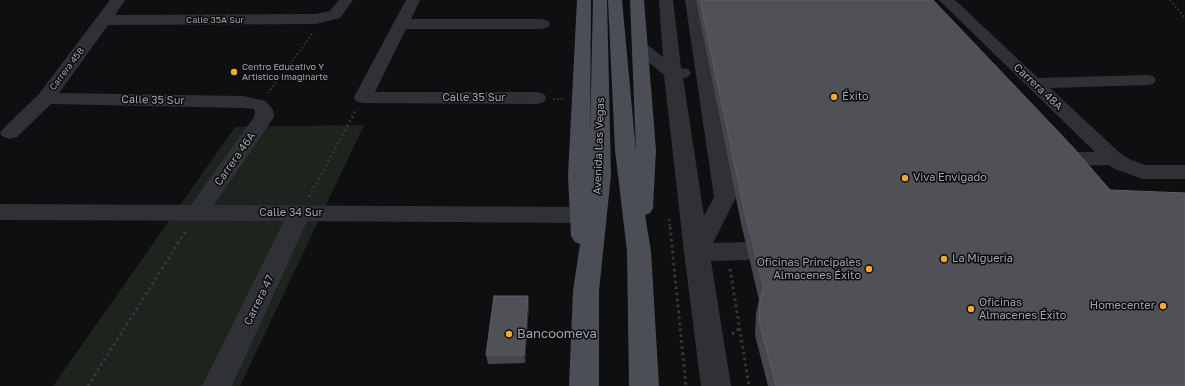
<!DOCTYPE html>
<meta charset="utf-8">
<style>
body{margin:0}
canvas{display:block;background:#0f0f11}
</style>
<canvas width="1185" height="386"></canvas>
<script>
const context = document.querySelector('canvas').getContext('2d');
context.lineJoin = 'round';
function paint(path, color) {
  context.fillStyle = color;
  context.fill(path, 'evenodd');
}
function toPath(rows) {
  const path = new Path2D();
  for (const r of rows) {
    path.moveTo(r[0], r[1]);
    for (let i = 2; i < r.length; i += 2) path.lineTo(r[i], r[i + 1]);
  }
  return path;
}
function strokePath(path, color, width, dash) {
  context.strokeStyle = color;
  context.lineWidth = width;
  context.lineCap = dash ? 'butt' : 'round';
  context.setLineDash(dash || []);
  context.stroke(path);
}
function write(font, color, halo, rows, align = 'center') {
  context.font = font + ' "Golos Text",sans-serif';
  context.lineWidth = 3;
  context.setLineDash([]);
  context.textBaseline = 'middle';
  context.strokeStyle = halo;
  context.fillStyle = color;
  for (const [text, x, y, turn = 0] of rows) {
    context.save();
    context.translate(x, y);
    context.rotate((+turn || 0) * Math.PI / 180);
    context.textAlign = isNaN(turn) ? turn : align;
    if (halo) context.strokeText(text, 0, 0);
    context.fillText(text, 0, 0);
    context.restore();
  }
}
const green = toPath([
 [364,125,240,386,53,386,235,127]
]);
const pathFar2 = toPath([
 [1170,0,1185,18],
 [268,93,313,33],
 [553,99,564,99]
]);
const pathFar1 = toPath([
 [309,197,356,110],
 [669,219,670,228]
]);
const path = toPath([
 [670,227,686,386],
 [730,269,749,386],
 [732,334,740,328],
 [88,386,187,229]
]);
const minor = toPath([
 [110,0,125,0,115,15,316,14,330,11,339,0,353,0,340,18,316,24,108,25,59,93,243,96,266,101,273,110,274,117,214,205,581,207,589,209,592,215,589,221,581,223,307,221,232,386,202,386,284,221,0,220,0,204,191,205,254,117,255,111,253,109,243,108,51,104,17,137,10,139,3,137,0,133,3,129,39,94,110,0],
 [406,0,420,0,411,19,542,19,548,21,550,24,548,27,542,29,406,29,375,92,537,92,544,94,546,98,544,102,537,104,363,103,356,101,354,97,406,0],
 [659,0,673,0,681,68,688,69,691,73,688,77,683,78,704,216,714,197,685,0,699,0,736,197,713,243,747,242,756,245,759,251,756,257,747,260,711,261,731,386,701,386,684,252,664,75,632,48,634,44,640,43,646,44,663,57,659,0],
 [939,0,955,0,1038,78,1147,75,1153,76,1156,80,1153,84,1147,85,1050,88,1120,153,1129,159,1145,165,1185,165,1185,179,1143,179,1115,169,1109,165,1062,166,1055,164,1052,159,1055,154,1062,152,1095,152,939,0]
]);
const major = toPath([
 [577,0,591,0,590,136,593,0,607,0,611,175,599,291,599,386,569,386,573,291,580,244,575,242,571,236,568,176,577,0],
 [608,0,622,0,636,152,630,0,644,0,656,150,653,208,650,213,645,215,651,251,659,386,629,386,627,251,615,150,608,0]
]);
const wall = toPath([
 [696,0,933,0,1185,386,768,386,755,335,756,313,759,300,741,223],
 [529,304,525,363,488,364,486,355]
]);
const shadedWall = toPath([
 [528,296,529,304,525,363,524,355]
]);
const building = toPath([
 [700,0,933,0,1071,145,1110,190,1185,193,1185,386,776,386,759,321,760,299,764,288,744,209,700,0],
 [494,296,528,296,524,355,486,355,494,296]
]);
const markers = [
 [234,72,4,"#f5aa23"],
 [834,97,4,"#f5aa23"],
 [905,178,4,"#f5aa23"],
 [944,259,4,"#f5aa23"],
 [869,269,4,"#f5aa23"],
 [1163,306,4,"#f5aa23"],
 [971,309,4,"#f5aa23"],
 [509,334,4,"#f5aa23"]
];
const farStreetnames = [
 ["Calle 35A Sur",215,20],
 ["Carrera 45B",67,69,-53]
];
const farPoinames = [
 ["Centro Educativo Y",242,67],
 ["Artistico Imaginarte",242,77]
];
const streetNames = [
 ["Carrera 48A",1038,87,43],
 ["Calle 35 Sur",474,98],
 ["Calle 35 Sur",153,100,1],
 ["Avenida Las Vegas",599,146,-88],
 ["Carrera 46A",235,159,-55],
 ["Calle 34 Sur",291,213],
 ["Carrera 47",259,300,-64]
];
const poiNames = [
 ["Éxito",842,97],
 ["Viva Envigado",913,178],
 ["La Migueria",952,259],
 ["Oficinas Principales",861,263,"right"],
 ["Almacenes Éxito",861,276,"right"],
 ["Oficinas",979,303],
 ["Almacenes Éxito",979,316],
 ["Homecenter",1155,306,"right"]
];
const nearPoinames = [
 ["Bancoomeva",517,334]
];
paint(green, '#1c241d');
strokePath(pathFar2, '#36383d', 2, [1.5, 2.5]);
strokePath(pathFar1, '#36383d', 2.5, [2, 3]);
strokePath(path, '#36383d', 3, [2.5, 3.5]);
paint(minor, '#303136');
paint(major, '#4c4e55');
paint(wall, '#45464c');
paint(shadedWall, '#2b2c30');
paint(building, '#4f5157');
strokePath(building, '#5b5e65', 1);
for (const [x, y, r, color] of markers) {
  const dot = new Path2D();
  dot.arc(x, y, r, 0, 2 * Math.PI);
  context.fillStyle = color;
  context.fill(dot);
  strokePath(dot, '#0b0b0c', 1.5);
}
write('9px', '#a0a6b2', '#0b0b0c', farStreetnames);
write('9px', '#a0a6b2', '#0b0b0c', farPoinames, 'left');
write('11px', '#a0a6b2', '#0b0b0c', streetNames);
write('11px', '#a0a6b2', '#0b0b0c', poiNames, 'left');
write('13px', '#a0a6b2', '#0b0b0c', nearPoinames, 'left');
</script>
